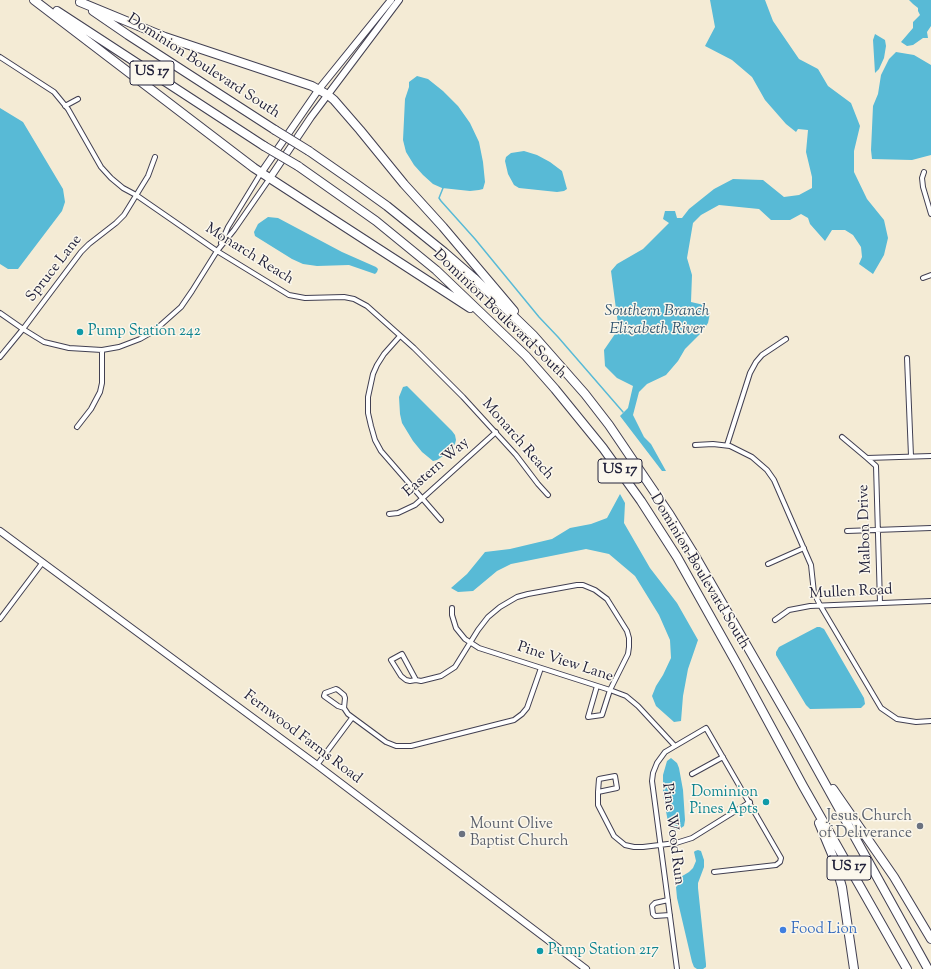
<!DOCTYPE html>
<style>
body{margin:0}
canvas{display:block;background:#f4ebd5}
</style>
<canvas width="931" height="969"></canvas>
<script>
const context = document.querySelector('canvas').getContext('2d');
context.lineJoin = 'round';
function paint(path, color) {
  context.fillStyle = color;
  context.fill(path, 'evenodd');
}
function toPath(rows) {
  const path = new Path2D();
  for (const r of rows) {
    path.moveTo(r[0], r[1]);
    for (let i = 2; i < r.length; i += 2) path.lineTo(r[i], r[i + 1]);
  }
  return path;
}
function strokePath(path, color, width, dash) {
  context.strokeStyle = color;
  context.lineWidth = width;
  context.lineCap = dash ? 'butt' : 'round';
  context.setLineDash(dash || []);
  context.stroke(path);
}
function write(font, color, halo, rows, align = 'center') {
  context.font = font + ' "Sorts Mill Goudy",serif';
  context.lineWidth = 3;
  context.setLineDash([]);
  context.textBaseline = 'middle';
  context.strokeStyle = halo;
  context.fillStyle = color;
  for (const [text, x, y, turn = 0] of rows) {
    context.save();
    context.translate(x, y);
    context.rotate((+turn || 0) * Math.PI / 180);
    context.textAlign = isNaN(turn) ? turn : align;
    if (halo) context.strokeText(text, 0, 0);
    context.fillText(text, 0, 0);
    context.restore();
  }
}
const water = toPath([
 [710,0,765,0,773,21,799,59,818,69,828,86,851,103,860,126,854,151,854,172,867,199,884,220,888,238,884,255,873,274,859,264,862,257,861,247,853,235,845,230,832,230,825,241,810,224,808,218,801,214,790,220,771,220,759,209,719,205,701,215,693,223,687,258,692,275,691,302,704,305,710,313,708,323,701,333,685,349,678,361,666,375,647,384,639,392,633,415,644,437,651,444,666,471,662,471,620,416,628,408,633,386,617,378,605,366,604,350,615,334,618,324,611,271,617,264,643,249,669,223,663,219,665,211,675,211,677,218,682,218,689,209,714,189,733,179,763,180,784,197,799,195,812,188,812,177,806,152,808,130,798,129,796,132,786,124,765,100,752,77,732,60,705,46,715,27],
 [909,0,931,0,931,26,927,32,928,38,923,38,913,45,907,46,901,42,913,28,913,22,920,15,918,11,918,8,913,4],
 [875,34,885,40,886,46,884,58,879,69,875,73,873,40],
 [896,52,914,55,931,65,931,155,912,160,872,159,871,150,873,106,878,94,881,75,889,59],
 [417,76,428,79,443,91,458,106,470,123,479,142,483,162,485,182,483,189,479,190,470,191,442,188,433,184,423,175,414,165,406,152,403,140,405,99,409,87,409,82],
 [0,108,23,122,63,189,65,202,62,211,18,269,8,269,0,264],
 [524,151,537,155,550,162,562,171,567,189,564,191,557,192,519,188,514,185,508,174,505,161,506,157,511,153],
 [268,217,278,218,342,252,376,267,378,269,377,272,375,274,349,265,317,266,303,264,292,259,255,236,254,232,258,224],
 [407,386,452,431,455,435,456,440,455,444,446,454,437,460,433,461,422,452,413,441,402,423,400,414,399,397,403,387],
 [620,494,625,503,624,523,650,568,677,603,698,640,688,669,683,696,681,721,674,722,656,706,652,696,656,686,663,675,671,658,670,640,659,615,635,576,609,554,586,549,511,564,497,571,473,591,458,592,451,588,467,574,485,552,510,549,552,539,570,528,591,524,607,518],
 [817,627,820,627,824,629,864,698,865,704,861,708,810,709,806,705,776,655,776,652,779,647],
 [671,758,677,763,679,768,683,790,685,820,684,826,678,830,671,828,668,822,663,795,663,775,667,761],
 [698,850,701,851,704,860,704,867,698,883,698,888,706,964,706,967,703,969,697,969,694,967,692,962,677,898,676,887,679,878,689,872,693,868,696,861,694,852,695,851]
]);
const stream = toPath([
 [443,188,439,198,441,201,475,239,539,317,558,337,623,412]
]);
const street = toPath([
 [0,57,54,92,68,109,101,167,111,178,123,188,136,195,217,251,289,295,305,298,344,297,354,299,367,306,414,348,463,397,516,455,538,484,548,495],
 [65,106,78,99],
 [924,172,922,178,923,187,931,214],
 [221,243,228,227,261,173],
 [923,278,931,275],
 [0,313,23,329,44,342,69,348,102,350,119,347,140,339,154,331,181,307,192,291,217,251,234,230,270,178],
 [400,336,384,354,377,365,373,374,368,397,368,413,371,426,375,440,381,451,441,520],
 [0,357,23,329,81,252,89,244,116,223,124,215,148,176,155,157],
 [907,358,911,456],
 [77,427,91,409,100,392,102,383,102,350],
 [842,437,867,458,931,456],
 [695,445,713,444,730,446,752,457,767,470,774,480,811,565,814,593,820,605,881,708,897,719,916,722,931,721],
 [727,445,750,373,756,362,762,355,786,339],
 [867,458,876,466,880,603],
 [389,514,398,513,415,505,496,432],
 [847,531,931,528],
 [768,564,804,548],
 [452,608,452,615,456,628,465,639,479,648,610,690,626,696,638,706,675,746],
 [0,619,43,562],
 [775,620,789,610,810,606,931,601],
 [416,680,410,681,406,680,401,676,391,660,402,654,416,680,421,681,441,676,455,667,478,630,488,617,500,607,517,597,528,594,577,585,583,585,595,590,607,599,627,631,629,638,629,647,628,654,610,690,602,715,588,717,597,686],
 [344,708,338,706,324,696,325,693,336,689,338,690,344,695,345,698,344,708,348,714,386,742,396,746,411,746,514,720,522,714,527,708,541,668],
 [317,765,352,718],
 [692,774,723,757],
 [598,792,599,779,615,776,617,788,598,792,598,805,614,836,625,845,634,847,643,847,676,843,692,838,750,802],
 [668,900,655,903,652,906,653,914,655,916,670,915],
 [677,969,652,781,653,773,657,763,665,752,706,728,781,858,780,862,776,865,714,872]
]);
const secondary = toPath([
 [261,173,319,89,391,0],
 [270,178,311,117,399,0],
 [0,531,317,765,586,969]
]);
const highway = toPath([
 [34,0,254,168,470,308],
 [80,2,165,37,312,86,328,95,334,100,360,130,404,184,443,227,514,311],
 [57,11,264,146],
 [93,11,128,35,275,130],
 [309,151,355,183,387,206,444,252,474,278,533,335,585,394,609,425,670,515,694,554,796,731,928,969],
 [298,166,376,221,436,270,526,356,555,389,603,448,641,501,677,557,737,664,803,786,907,969],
 [833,789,894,877,931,939],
 [819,823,834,859,842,887,854,969]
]);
const highwayBridge = toPath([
 [275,130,309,151],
 [264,146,298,166]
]);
const markers = [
 [80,332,4,"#0f9aa8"],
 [766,802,4,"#0f9aa8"],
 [920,826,4,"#6b7280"],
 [462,834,4,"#6b7280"],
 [783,930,4,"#3f7fe0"],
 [540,951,4,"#0f9aa8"]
];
const shields = [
 [152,73,44],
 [620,471,44],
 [849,868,44]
];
const shieldNames = [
 ["US 17",152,73],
 ["US 17",620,471],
 ["US 17",849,868]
];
const streetNames = [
 ["Dominion Boulevard South",203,67,33],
 ["Monarch Reach",249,255,32],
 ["Spruce Lane",55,269,-52],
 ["Dominion Boulevard South",499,315,44],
 ["Monarch Reach",517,440,49],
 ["Eastern Way",437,468,-41],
 ["Malbon Drive",866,529,-92],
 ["Dominion Boulevard South",699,572,59],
 ["Mullen Road",851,593,-3],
 ["Pine View Lane",565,663,18],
 ["Fernwood Farms Road",302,738,37],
 ["Pine Wood Run",672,834,83]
];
const cultureNames = [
 ["Pump Station 242",88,332],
 ["Dominion",758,793,"right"],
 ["Pines Apts",758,810,"right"],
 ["Pump Station 217",548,951]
];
const worshipNames = [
 ["Jesus Church",912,817],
 ["of Deliverance",912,834],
 ["Mount Olive",470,825,"left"],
 ["Baptist Church",470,842,"left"]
];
const shopNames = [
 ["Food Lion",791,930]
];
const waterNames = [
 ["Southern Branch",657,312],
 ["Elizabeth River",657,330]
];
paint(water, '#58bad6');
strokePath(stream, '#58bad6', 1.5);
strokePath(street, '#424052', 6);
strokePath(secondary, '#424052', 8);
strokePath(highway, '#424052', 10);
strokePath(street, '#fff', 4);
strokePath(secondary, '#fff', 6);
strokePath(highway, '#fff', 8);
strokePath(highwayBridge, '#424052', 10, []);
strokePath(highwayBridge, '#fff', 8);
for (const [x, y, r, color] of markers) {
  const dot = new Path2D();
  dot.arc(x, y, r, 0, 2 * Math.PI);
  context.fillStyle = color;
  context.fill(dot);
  strokePath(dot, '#fbf7ec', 1.5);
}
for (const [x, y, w] of shields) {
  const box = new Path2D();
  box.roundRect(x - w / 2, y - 12, w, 24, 3);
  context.fillStyle = '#fbf7ec';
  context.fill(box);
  strokePath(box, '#22223b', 1);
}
write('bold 14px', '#22223b', null, shieldNames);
write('15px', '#22223b', '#fbf7ec', streetNames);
write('15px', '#0d838f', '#fbf7ec', cultureNames, 'left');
write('15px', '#5b616d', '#fbf7ec', worshipNames, 'right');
write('15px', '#366cbe', '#fbf7ec', shopNames, 'left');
write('italic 16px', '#355771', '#fbf7ec', waterNames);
</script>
